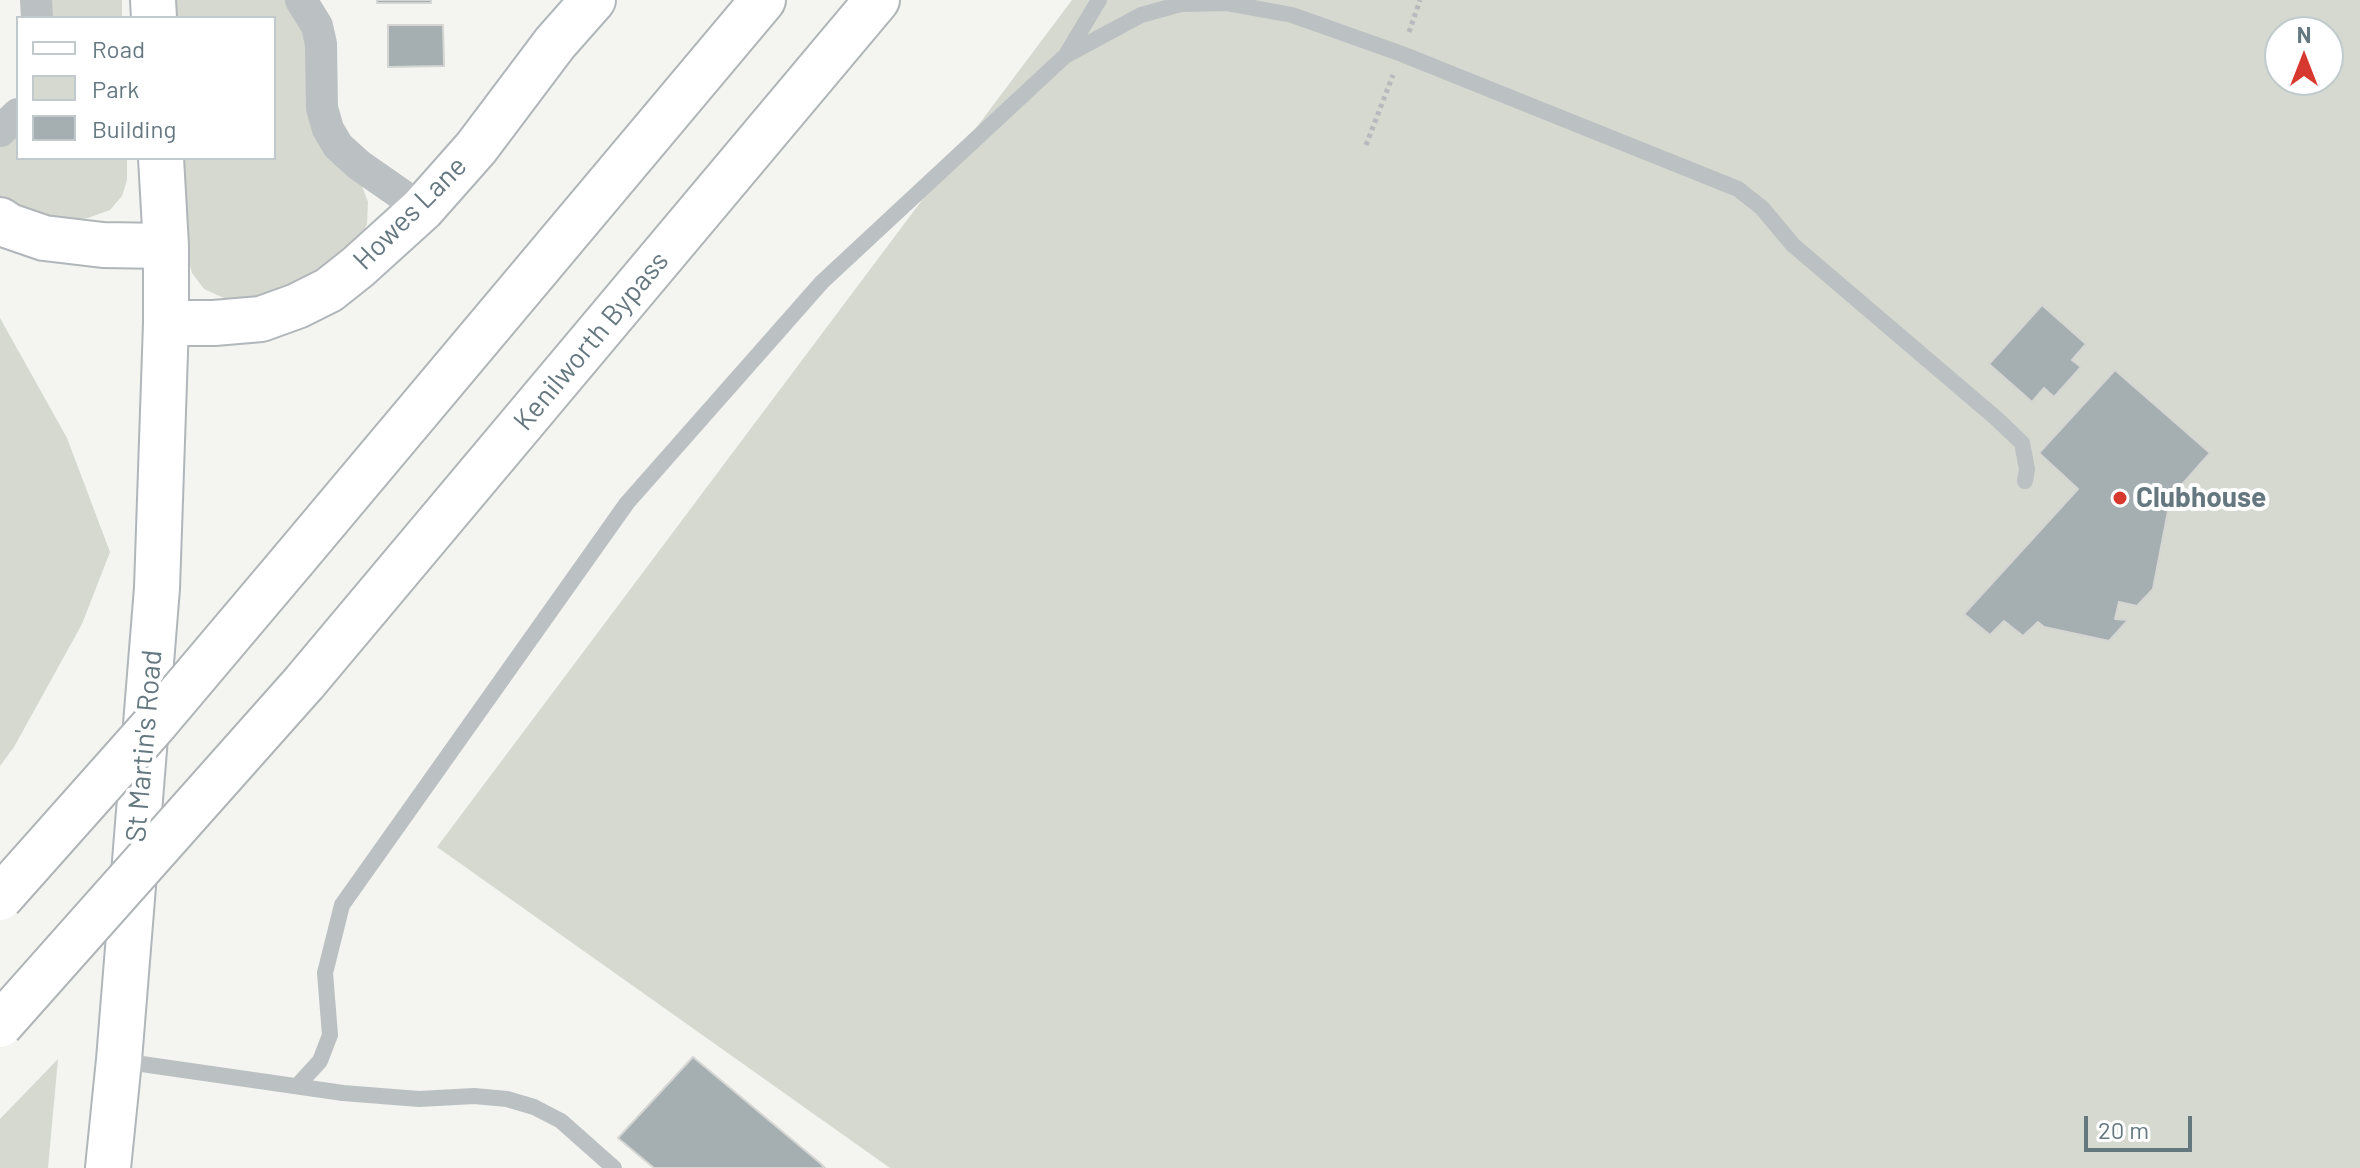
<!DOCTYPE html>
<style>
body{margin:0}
#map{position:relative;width:2360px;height:1168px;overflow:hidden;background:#f4f4f1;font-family:Barlow,sans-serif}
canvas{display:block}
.legend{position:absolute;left:16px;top:16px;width:260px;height:144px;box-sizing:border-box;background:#fff;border:2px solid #c1c9cc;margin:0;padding:10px 14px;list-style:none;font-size:24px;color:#657880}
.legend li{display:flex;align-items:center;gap:16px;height:40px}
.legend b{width:40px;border:2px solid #c1c9cc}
.north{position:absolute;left:2264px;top:16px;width:80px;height:80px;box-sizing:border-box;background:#fff;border:2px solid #c1c9cc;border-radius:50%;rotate:0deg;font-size:22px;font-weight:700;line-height:32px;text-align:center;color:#657880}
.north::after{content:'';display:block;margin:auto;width:28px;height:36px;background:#d7392e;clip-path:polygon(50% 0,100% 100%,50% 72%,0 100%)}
.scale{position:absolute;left:2084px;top:1116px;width:108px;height:36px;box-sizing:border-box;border:4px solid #657880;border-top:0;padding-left:10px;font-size:24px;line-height:28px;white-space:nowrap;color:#657880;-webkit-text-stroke:6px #fff;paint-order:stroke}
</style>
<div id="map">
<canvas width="2360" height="1168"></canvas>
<ul class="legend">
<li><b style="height:10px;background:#fff"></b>Road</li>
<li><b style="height:22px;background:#d5d9d0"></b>Park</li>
<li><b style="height:22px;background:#a5aeb1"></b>Building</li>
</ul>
<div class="north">N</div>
<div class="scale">20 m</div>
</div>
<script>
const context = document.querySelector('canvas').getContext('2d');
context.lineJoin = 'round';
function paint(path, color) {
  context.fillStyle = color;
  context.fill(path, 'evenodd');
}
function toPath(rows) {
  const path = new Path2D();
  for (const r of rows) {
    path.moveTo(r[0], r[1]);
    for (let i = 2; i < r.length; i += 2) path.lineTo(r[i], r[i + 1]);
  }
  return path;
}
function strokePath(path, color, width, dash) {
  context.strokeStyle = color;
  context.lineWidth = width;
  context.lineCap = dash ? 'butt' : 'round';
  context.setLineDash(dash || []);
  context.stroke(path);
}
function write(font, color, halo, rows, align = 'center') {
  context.font = font + ' Barlow,sans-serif';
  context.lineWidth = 8;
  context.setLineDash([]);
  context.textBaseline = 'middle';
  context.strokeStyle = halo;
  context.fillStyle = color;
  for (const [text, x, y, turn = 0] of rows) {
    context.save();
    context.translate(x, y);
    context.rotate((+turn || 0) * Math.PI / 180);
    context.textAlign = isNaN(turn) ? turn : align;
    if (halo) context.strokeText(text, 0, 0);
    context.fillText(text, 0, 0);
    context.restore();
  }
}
const green = toPath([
 [50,0,122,0,122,18,51,18],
 [175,0,285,0,302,23,368,202,367,224,356,245,339,262,279,293,249,298,224,298,204,289,192,273,187,254,183,158,274,158,274,18,176,18],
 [1072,0,2360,0,2360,1168,890,1168,437,847],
 [2280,32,2328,32,2328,80,2280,80],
 [18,128,18,158,127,158,127,180,122,196,110,210,88,218,65,221,42,218,3,201,0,197,0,142],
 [0,318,67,438,110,552,82,624,14,747,0,766],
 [58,1059,48,1168,0,1168,0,1119]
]);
const building = toPath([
 [377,0,431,0,431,3,377,3,377,0],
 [388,25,443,25,444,66,388,67,388,25],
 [2042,305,2086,344,2072,360,2081,367,2054,397,2044,388,2032,402,1989,364,2042,305],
 [2115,370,2210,453,2162,507,2168,511,2153,589,2137,606,2119,602,2115,619,2128,620,2109,641,2044,627,2038,622,2023,636,2004,621,1990,635,1964,614,2078,489,2039,453,2115,370],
 [693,1057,820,1163,825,1168,654,1168,618,1138,693,1057]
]);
const path = toPath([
 [1409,32,1420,0],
 [1366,145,1393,75]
]);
const lane = toPath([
 [1066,55,1099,0],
 [121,1061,343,1093,419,1099,474,1096,507,1099,534,1107,561,1121,614,1168],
 [298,1085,320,1061,330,1035,325,973,342,905,627,503,822,282,1065,56,1141,15,1181,4,1226,3,1292,15,1402,54,1738,189,1762,208,1793,245,1997,419,2022,443,2027,469,2025,481]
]);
const street = toPath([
 [36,0,37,18],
 [301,0,317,26,321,44,322,108,328,129,338,146,359,165,422,209],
 [0,131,18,114]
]);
const secondary = toPath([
 [153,0,154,18],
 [0,220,9,226,44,238,103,245,166,246],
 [166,323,214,323,261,319,297,306,329,290,358,267,422,209,476,148,555,43,593,0],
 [108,1168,119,1060,157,588,166,323,166,246,161,158]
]);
const highway = toPath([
 [294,559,763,0],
 [304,683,877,0]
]);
const highwayBridge = toPath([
 [0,898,153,726,294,559],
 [0,1025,304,683]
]);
const markers = [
 [2120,498,8,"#d7392e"]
];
const streetNames = [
 ["Howes Lane",410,213,-45],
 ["Kenilworth Bypass",591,341,-50],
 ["St Martin's Road",144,746,-85]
];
const poiNames = [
 ["Clubhouse",2136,498]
];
paint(green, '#d5d9d0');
paint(building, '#a5aeb1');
strokePath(building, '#d5d5d3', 2);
strokePath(secondary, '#b0b6b9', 48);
strokePath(highway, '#b0b5b7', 48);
strokePath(path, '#b7babc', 5, [4, 4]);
strokePath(lane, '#bbc0c2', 16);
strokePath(street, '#bbc0c2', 32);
strokePath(secondary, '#fff', 44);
strokePath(highway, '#fff', 44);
strokePath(highwayBridge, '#b0b5b7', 48, []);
strokePath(highwayBridge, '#fff', 44);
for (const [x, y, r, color] of markers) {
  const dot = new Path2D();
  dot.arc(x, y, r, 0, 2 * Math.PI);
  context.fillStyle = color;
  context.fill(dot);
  strokePath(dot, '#fff', 3);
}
write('28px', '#657880', '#fff', streetNames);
write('bold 28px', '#657880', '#fff', poiNames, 'left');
</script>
